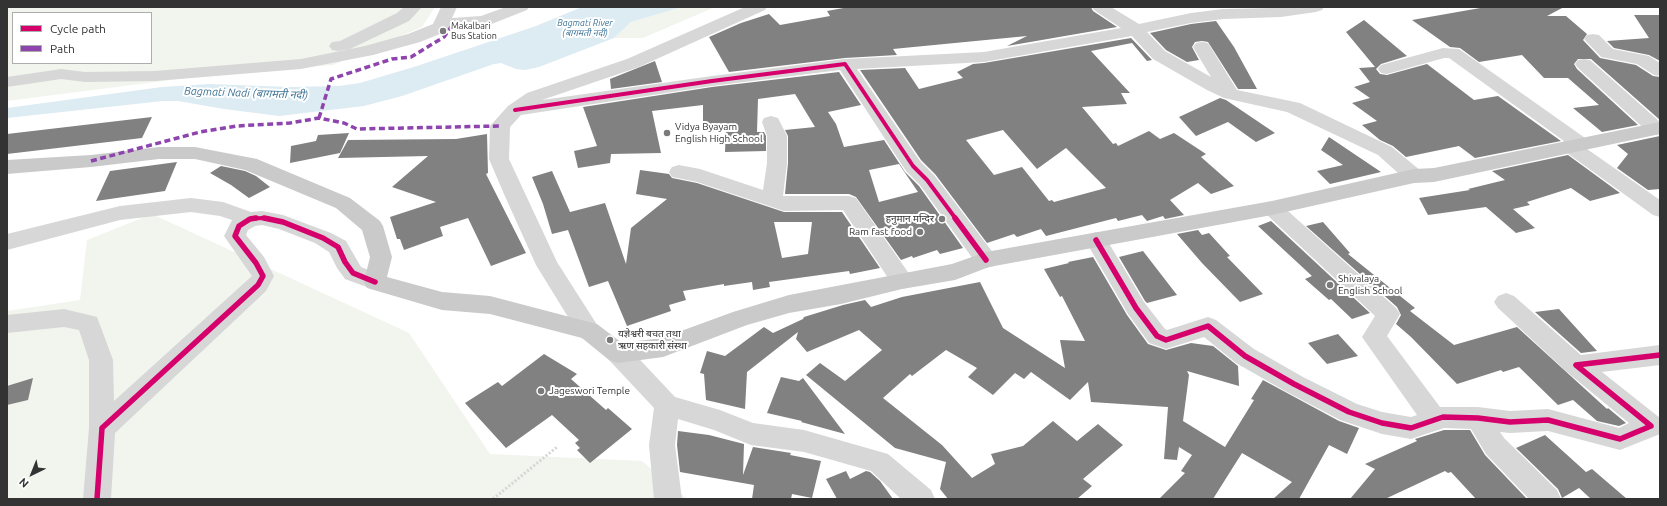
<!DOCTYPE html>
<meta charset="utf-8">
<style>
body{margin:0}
#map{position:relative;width:1667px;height:506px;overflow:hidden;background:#fff;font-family:Ubuntu,sans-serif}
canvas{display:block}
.frame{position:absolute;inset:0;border:8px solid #333;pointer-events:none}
.legend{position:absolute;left:12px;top:12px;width:140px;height:52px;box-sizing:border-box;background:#fff;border:1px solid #adadad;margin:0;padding:5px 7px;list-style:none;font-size:12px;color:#333}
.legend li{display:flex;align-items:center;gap:8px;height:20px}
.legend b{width:20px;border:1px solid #adadad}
.north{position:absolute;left:12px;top:454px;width:40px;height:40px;-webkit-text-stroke:3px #fff;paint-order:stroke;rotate:223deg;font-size:11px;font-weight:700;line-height:16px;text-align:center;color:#333}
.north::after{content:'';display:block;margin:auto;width:14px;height:18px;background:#333;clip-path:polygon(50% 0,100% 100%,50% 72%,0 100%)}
</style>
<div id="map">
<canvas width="1667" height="506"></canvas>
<div class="frame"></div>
<ul class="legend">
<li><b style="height:5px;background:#d6006c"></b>Cycle path</li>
<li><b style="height:5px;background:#8e44ad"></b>Path</li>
</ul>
<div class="north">N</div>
</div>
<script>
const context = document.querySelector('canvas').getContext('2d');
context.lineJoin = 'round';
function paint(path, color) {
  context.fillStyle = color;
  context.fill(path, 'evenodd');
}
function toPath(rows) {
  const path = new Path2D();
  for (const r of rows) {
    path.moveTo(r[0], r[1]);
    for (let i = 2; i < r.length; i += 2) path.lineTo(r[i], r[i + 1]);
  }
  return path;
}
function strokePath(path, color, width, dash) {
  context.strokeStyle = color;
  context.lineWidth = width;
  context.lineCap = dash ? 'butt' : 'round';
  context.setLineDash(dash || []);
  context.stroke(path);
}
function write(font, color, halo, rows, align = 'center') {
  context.font = font + ' Ubuntu,"Noto Sans Devanagari",sans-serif';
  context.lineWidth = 4;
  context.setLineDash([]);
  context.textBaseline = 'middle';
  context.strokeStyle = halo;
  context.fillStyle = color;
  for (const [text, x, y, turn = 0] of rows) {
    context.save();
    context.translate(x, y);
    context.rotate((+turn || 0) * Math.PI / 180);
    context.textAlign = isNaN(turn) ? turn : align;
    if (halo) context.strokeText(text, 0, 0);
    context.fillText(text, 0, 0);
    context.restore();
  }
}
const green = toPath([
 [7,7,435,7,422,27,333,65,218,74,7,101],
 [13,13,151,13,151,63,13,63],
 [682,7,715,7,643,38,614,38,631,22],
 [152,214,409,333,490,454,642,461,687,499,7,499,7,311,80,300,87,240]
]);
const water = toPath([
 [582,7,682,7,631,22,614,38,539,67,525,70,516,69,501,63,494,64,402,96,364,106,279,116,224,109,178,101,163,101,7,118,7,108,162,87,209,84,289,87,339,86,360,83,417,66,536,26]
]);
const building = toPath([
 [849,7,1091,7,1093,11,1117,27,1007,46,1027,36,893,49,897,55,845,58,729,72,709,37,741,23,769,14,780,25,830,16,827,11],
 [1486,7,1564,7,1547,16,1566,16,1587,34,1583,40,1600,58,1636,65,1653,76,1660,77,1660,120,1591,59,1578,59,1574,64,1577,69,1638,125,1602,132,1573,108,1599,105,1568,78,1544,78,1522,55,1479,62,1460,48,1450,47,1412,20],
 [1634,15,1660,15,1660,61,1649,55,1614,48,1607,41,1649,38],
 [1364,20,1407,56,1381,64,1376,69,1380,74,1387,75,1427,64,1474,100,1498,96,1561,141,1475,158,1459,146,1406,157,1393,146,1380,140,1362,125,1377,121,1352,103,1370,98,1354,87,1370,82,1359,68,1375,67,1346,32],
 [1216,21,1234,47,1257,89,1238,89,1208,42,1202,41,1195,42,1192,47,1199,60,1187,62,1166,50,1150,33,1191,24],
 [1131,38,1152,60,1147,61,1132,43,1091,51,1130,93,1121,93,1127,104,1082,107,1113,144,1116,143,1118,146,1149,131,1160,139,1174,133,1206,154,1201,157,1234,186,1211,194,1198,183,1170,200,1184,215,1165,219,1163,216,1147,221,1142,215,1118,221,1116,218,1046,236,1041,229,1017,237,1014,234,987,243,935,174,921,160,860,70,905,68,919,89,963,78,957,72,973,64,984,63],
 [1003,130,1037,169,1066,148,1106,188,1054,202,1052,200,1049,201,1022,167,994,175,966,140],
 [655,61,662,82,611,89,610,79],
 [839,72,861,105,828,112,836,124,844,147,884,140,905,172,919,186,963,248,940,254,937,250,913,258,912,256,901,260,856,197,849,194,785,194,788,163,788,136,785,130,815,127,795,94,758,99,757,132,764,132,766,136,766,151,725,152,726,127,703,128,703,105,652,111,661,153,611,154,610,163,578,168,574,151,597,146,583,107,712,87],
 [899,164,918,192,879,202,869,170],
 [1220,98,1226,100,1275,133,1256,142,1228,122,1196,136,1179,117],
 [152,117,142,138,7,154,7,134],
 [349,133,340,153,290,163,291,146,316,141,318,135],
 [487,134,488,173,486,174,526,253,491,266,468,218,440,227,443,236,404,250,400,239,397,239,390,217,436,202,392,187,428,156,338,158,348,140,456,139],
 [1660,136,1660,189,1648,190,1617,168,1628,154,1617,145],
 [1329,137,1381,172,1330,184,1317,171,1343,165,1321,150],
 [1568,155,1620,193,1590,201,1571,188,1527,202,1530,205,1513,209,1535,228,1516,233,1486,207,1428,215,1419,198,1470,190,1468,189,1505,180,1492,171],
 [177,162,165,191,96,201,110,171],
 [221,166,245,171,256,176,270,187,249,198,231,185,210,173],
 [640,170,669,174,672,178,697,183,784,212,842,212,880,268,850,274,849,271,769,282,770,287,753,290,752,282,724,286,724,284,683,291,686,300,669,305,671,311,627,326,608,281,589,287,568,230,552,234,543,204,532,177,552,171,570,212,605,203,626,264,631,228,667,199,636,194],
 [774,222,812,222,808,254,782,258],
 [1271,221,1370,313,1352,319,1331,299,1329,300,1305,279,1312,276,1258,226],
 [1323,222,1350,253,1348,254,1415,308,1410,311,1454,345,1517,327,1607,409,1608,408,1626,423,1619,426,1597,421,1573,400,1558,405,1519,367,1503,372,1501,370,1457,384,1411,337,1396,324,1401,315,1397,307,1306,226],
 [1198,230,1202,235,1209,233,1230,256,1227,257,1263,294,1240,302,1202,263,1177,234],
 [1143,251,1177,295,1147,303,1145,301,1119,257],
 [1093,257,1127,315,1148,344,1166,350,1191,343,1213,346,1238,366,1239,386,1187,371,1189,375,1183,421,1225,447,1254,400,1251,399,1263,380,1339,421,1359,428,1347,454,1329,445,1299,499,1273,499,1292,482,1242,453,1213,499,1159,499,1185,473,1181,471,1192,455,1179,447,1177,460,1164,459,1168,407,1091,402,1088,382,1070,400,1031,372,1024,379,1015,373,993,395,968,377,977,368,946,350,912,376,910,374,883,398,942,445,972,478,995,464,991,454,1023,446,1053,421,1077,441,1098,424,1123,445,1083,479,1092,486,1077,499,948,499,940,489,946,462,895,448,806,375,820,363,845,381,882,350,859,330,807,352,796,339,798,332,747,372,745,409,706,400,704,374,700,373,707,351,725,356,764,327,773,333,803,319,804,317,843,305,865,300,871,307,902,297,980,282,1003,328,1065,368,1060,340,1085,341,1062,296,1060,297,1044,269,1069,263,1068,262],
 [1559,309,1597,351,1581,353,1535,312],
 [1338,334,1358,356,1327,364,1308,343],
 [544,354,577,374,571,379,606,410,608,408,632,429,590,463,577,450,580,448,575,443,579,440,552,415,506,448,465,403,498,382,502,386],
 [781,377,799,381,803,378,845,434,801,422,802,421,767,413],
 [33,378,28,400,7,405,7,386],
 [1444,430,1470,430,1485,455,1527,499,1476,499,1451,472,1448,473,1445,471,1385,499,1350,499,1375,469,1365,464,1417,441,1415,439],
 [678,431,709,435,744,444,743,475,753,447,791,453,790,455,821,461,812,498,792,494,791,499,752,499,754,485,680,472,677,445],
 [1545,435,1586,472,1592,469,1627,499,1591,499,1579,488,1562,498,1558,489,1516,448],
 [846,471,850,479,866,471,870,472,880,481,893,499,837,499,826,479]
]);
const path = toPath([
 [493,499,557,447]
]);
const minor = toPath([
 [404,7,422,7,409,21,350,49,338,51,332,50,329,46,332,42,340,41,397,13,404,7],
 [441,7,457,7,452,18,481,16,506,7,529,7,527,10,489,25,455,28,420,42,373,55,301,69,155,81,85,82,61,79,7,87,7,77,61,69,85,72,155,71,301,59,365,46,408,34,433,24,441,7],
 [745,7,767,7,765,10,639,67,542,100,712,76,845,59,984,52,1121,28,1094,10,1092,7,1111,7,1139,24,1191,13,1223,9,1324,7,1322,10,1316,12,1281,17,1223,19,1191,23,1147,32,1165,51,1211,77,1193,47,1196,43,1202,42,1208,43,1237,90,1300,103,1392,147,1421,171,1424,176,1421,181,1414,183,1407,181,1378,155,1287,112,1224,98,1207,90,1153,59,1132,36,984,62,857,69,920,161,934,175,994,254,997,260,994,266,986,268,978,266,920,185,906,171,840,70,712,86,521,115,510,127,509,159,557,262,601,331,597,338,589,340,581,338,536,265,504,194,489,159,490,126,508,106,527,93,627,59,745,7],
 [1593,34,1599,35,1613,49,1649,56,1660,63,1660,76,1654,75,1637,64,1601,57,1584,39,1587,35,1593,34],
 [1443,48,1459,49,1588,140,1591,144,1587,149,1660,200,1660,217,1653,215,1563,150,1560,146,1564,141,1449,58,1444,58,1387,74,1381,73,1378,69,1381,65,1443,48],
 [1584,59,1590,60,1660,122,1660,134,1656,135,1649,133,1578,68,1575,64,1578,60,1584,59],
 [771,116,778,118,787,136,787,163,783,196,849,196,856,198,910,275,913,281,910,287,902,289,894,287,843,210,784,211,697,182,672,177,669,172,672,167,679,165,700,169,763,190,767,163,767,136,762,122,764,118,771,116],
 [191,198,223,202,251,212,262,211,283,215,331,233,346,241,361,267,383,276,386,282,383,288,375,290,345,279,337,268,329,252,315,243,279,229,262,225,255,226,248,230,246,235,264,257,274,276,266,291,115,433,111,499,83,499,89,428,89,360,79,330,64,327,7,333,7,315,64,309,97,317,113,360,114,401,252,276,224,236,232,220,220,216,191,212,120,220,7,250,7,234,120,206,191,198],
 [1272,201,1279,203,1396,308,1400,314,1387,336,1440,407,1478,407,1510,411,1548,409,1619,428,1629,423,1567,372,1498,308,1494,302,1498,296,1506,293,1514,296,1581,355,1660,345,1660,365,1602,372,1660,418,1660,434,1620,450,1548,431,1510,433,1500,432,1504,438,1557,490,1561,499,1529,499,1486,454,1471,429,1444,428,1411,439,1382,434,1340,420,1285,391,1236,363,1204,337,1166,349,1149,343,1128,314,1085,240,1088,235,1096,232,1104,235,1144,302,1165,329,1167,330,1208,317,1216,320,1254,349,1303,377,1357,404,1382,412,1411,417,1417,415,1362,337,1375,316,1265,213,1262,208,1265,203,1272,201],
 [618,343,627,346,675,397,720,410,753,423,804,430,888,454,931,490,935,499,901,499,871,471,804,452,751,445,714,430,678,419,675,445,682,499,654,499,649,445,654,408,609,360,606,353,609,346,618,343]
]);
const major = toPath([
 [1660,122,1660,134,1434,182,1414,183,1272,215,989,267,955,280,902,289,841,304,789,313,747,325,663,357,618,363,609,360,582,338,490,314,442,310,367,288,364,282,370,257,362,230,336,208,245,170,195,159,159,159,91,167,7,174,7,160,91,155,159,147,195,147,257,159,350,198,380,221,383,226,392,257,387,277,442,292,490,296,589,322,597,324,622,343,662,338,733,312,789,295,952,264,986,252,1272,201,1414,169,1434,168,1660,122]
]);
const quiet = toPath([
 [319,118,331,79,392,59,411,57,444,37,454,23],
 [91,161,200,132,237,126,290,123,319,118,344,123,357,129,500,126]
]);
const cyclewayFar1 = toPath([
 [515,110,712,81,845,64,913,166,927,180,956,219],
 [249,219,262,218,270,219]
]);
const cycleway = toPath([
 [264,218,283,222,323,238,338,247,345,262,353,273,375,282],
 [955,218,986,260],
 [1096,240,1136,308,1157,336,1166,340,1208,326,1245,356,1294,384,1349,412,1382,423,1411,428,1443,417,1478,418,1510,422,1548,420,1620,439,1651,426,1576,365,1660,355],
 [97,499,102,428,258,285,263,276,256,263,235,236,239,226,250,219,256,218]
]);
const markers = [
 [443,31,4,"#7a7a7a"],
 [667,133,4,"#7a7a7a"],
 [942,219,4,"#7a7a7a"],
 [920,232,4,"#7a7a7a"],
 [1330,285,4,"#7a7a7a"],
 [610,340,4,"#7a7a7a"],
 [541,391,4,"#7a7a7a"]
];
const farWaternames = [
 ["Bagmati River",585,23],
 ["(बागमती नदी)",585,33]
];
const farPoinames = [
 ["Makalbari",451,26],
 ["Bus Station",451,36]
];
const poiNames = [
 ["Vidya Byayam",675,127],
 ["English High School",675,139],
 ["हनुमान मन्दिर",934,219,"right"],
 ["Ram fast food",912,232,"right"],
 ["Shivalaya",1338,279],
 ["English School",1338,291],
 ["यज्ञेश्वरी बचत तथा",618,334],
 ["ऋण सहकारी संस्था",618,346],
 ["Jageswori Temple",549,391]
];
const waterNames = [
 ["Bagmati Nadi (बागमती नदी)",246,93,2]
];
paint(green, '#f1f5ed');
paint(water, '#ddebf3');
paint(building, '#818181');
strokePath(path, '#d6d6d6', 3, [2, 2]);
paint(minor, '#d7d7d7');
paint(major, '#cacaca');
strokePath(quiet, '#8e44ad', 3.5, [6, 3.5]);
strokePath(cyclewayFar1, '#d6006c', 4);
strokePath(cycleway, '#d6006c', 5.5);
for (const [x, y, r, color] of markers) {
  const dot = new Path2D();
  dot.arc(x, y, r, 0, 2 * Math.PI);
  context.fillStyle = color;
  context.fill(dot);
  strokePath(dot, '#fff', 1.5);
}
write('italic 9px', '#3f7597', '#fff', farWaternames);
write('9px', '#333', '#fff', farPoinames, 'left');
write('10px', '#333', '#fff', poiNames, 'left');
write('italic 11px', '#3f7597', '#fff', waterNames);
</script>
